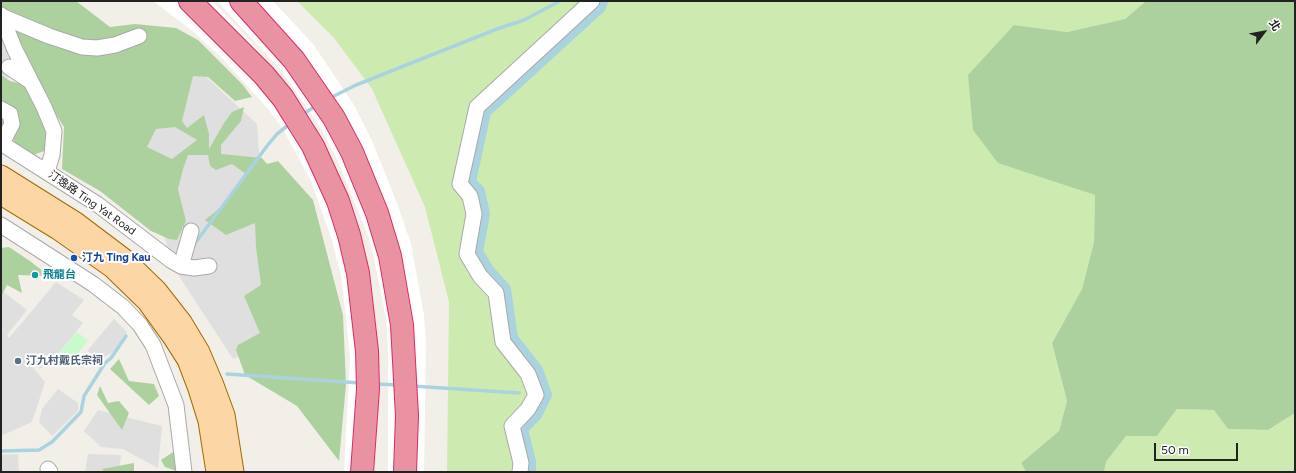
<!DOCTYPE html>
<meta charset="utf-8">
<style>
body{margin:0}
#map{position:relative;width:1296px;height:473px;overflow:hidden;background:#f2efe9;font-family:Figtree,"Noto Sans TC",sans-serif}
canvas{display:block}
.frame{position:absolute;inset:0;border:2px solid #222;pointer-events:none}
.north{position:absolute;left:1244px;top:12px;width:40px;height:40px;-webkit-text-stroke:3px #fff;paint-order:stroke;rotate:58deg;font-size:11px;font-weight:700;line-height:16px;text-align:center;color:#222}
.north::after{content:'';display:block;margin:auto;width:14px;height:18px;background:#222;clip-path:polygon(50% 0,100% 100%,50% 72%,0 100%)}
.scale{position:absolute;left:1154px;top:443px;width:84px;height:18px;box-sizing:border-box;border:2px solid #222;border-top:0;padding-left:5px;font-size:12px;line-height:14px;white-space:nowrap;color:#222;-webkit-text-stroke:3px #fff;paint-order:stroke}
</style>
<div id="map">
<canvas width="1296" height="473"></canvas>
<div class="frame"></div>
<div class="north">北</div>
<div class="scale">50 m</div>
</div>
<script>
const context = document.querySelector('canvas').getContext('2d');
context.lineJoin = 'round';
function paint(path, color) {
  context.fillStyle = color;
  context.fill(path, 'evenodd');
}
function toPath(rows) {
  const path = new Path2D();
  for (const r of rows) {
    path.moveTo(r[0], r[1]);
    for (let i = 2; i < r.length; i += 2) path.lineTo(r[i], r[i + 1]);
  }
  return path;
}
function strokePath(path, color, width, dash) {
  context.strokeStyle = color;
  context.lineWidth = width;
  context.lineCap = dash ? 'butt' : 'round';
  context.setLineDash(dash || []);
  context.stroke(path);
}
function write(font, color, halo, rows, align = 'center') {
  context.font = font + ' Figtree,"Noto Sans TC",sans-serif';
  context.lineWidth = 4;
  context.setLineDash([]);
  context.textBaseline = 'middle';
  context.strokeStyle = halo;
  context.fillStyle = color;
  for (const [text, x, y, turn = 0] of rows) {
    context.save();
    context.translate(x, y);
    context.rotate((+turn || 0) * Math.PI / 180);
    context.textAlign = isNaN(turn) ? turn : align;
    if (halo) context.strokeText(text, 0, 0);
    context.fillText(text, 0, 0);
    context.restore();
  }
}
const residential = toPath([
 [1,28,20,70,1,83],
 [189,61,257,124,273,341,233,359,177,273,126,130],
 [56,282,84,300,72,315,83,323,51,363,48,362,40,369,27,360,45,382,32,422,1,436,1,290,27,310,7,335,9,338],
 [114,319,127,332,112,353,100,359,87,351],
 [58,389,78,403,78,411,52,436,39,422,42,409],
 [98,410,162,426,158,468,123,449,101,447,84,431],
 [18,454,19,472,1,472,1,455],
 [88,454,121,455,119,472,85,472]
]);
const grass = toPath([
 [297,1,1146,1,1125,19,1067,32,1014,25,1050,179,1095,195,1094,242,1082,289,1052,343,1067,401,1059,431,1021,463,1026,472,447,472,449,302,425,207,372,89,334,38],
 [1177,409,1215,410,1228,429,1268,430,1295,413,1295,472,1104,472,1106,462,1126,436,1157,436]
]);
const forest = toPath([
 [1,1,76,1,110,27,135,24,176,28,198,40,242,84,252,97,235,101,208,77,193,76,182,121,187,128,204,115,209,134,209,149,224,123,232,112,244,107,241,121,221,145,221,154,262,158,267,164,278,161,313,200,343,315,346,384,339,461,297,406,245,375,236,350,238,345,260,333,244,296,261,285,256,247,255,223,226,235,205,220,226,203,246,174,232,164,216,170,210,166,208,155,188,155,183,169,178,189,186,221,177,240,169,239,151,231,100,191,62,169,64,127,1,30],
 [175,127,197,140,172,159,147,147,156,129],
 [1146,1,1295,1,1295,413,1268,430,1228,429,1214,410,1177,409,1157,436,1126,436,1106,462,1104,472,1026,472,1021,463,1059,431,1067,401,1052,343,1082,289,1094,242,1095,195,998,163,973,130,968,75,1014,25,1067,32,1125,19],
 [1,75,10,81,26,85,45,122,47,150,33,155,15,143,12,136,1,130],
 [9,247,30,261,49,276,18,275,22,293,7,285,1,297,1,248],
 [119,359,129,381,154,384,159,396,149,405,110,369],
 [100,386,108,403,119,401,129,413,122,430,97,395],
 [176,450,179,472,165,467,161,460],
 [134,463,134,472,105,472,102,469]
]);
const park = toPath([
 [77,332,88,340,86,343,70,362,51,363]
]);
const pier = toPath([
 [153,1,212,1,252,43,292,92,308,114,337,169,348,197,369,271,375,315,379,356,373,472,344,472,350,357,346,318,341,276,332,240,311,181,283,129,269,110,223,59,194,32],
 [217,1,273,1,313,44,354,105,373,143,398,206,411,244,424,315,426,345,424,472,388,472,388,346,386,318,373,254,368,235,337,159,320,127,281,70]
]);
const stream = toPath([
 [330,98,356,85,497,29,524,20,560,1],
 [302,115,317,105],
 [193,246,267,146,277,134,291,123],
 [227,374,360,383],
 [376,384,398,385],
 [412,386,519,393],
 [1,451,39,450,52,442,81,412,84,396,105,363,111,358,126,336]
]);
const canal = toPath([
 [530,472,530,462,522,429,536,415,546,395,537,370,512,338,505,289,488,270,477,252,484,214,479,191,470,182,485,112,600,7,602,1]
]);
const minor = toPath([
 [1,15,15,50,44,107,54,131,52,155,47,171],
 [1,16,49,36,82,47,97,48,115,45,139,36],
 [9,67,30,81],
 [1,109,10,114,12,124,2,143],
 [1,143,97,204,172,261,181,266,194,268,209,266],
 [1,225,93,284,123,307,140,325,153,345,176,405,184,472],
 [181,266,191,231],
 [48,469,50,472],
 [520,472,521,463,512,426,528,409,536,395,528,374,503,342,496,293,480,276,467,254,474,214,470,196,460,184,477,107,592,1]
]);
const major = toPath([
 [1,175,76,222,125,259,157,290,182,322,200,352,214,385,225,415,234,472],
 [1,195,58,230,112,268,147,302,173,338,187,360,198,389,208,421,216,472]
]);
const highway = toPath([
 [190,1,264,75,283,98,313,146,338,201,349,235,358,273,367,351,368,389,362,472],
 [241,1,294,60,334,118,352,152,377,213,390,256,402,325,407,416,405,472]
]);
const markers = [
 [74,258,4,"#1a4fb4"],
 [35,275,4,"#0f9aa8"],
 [18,361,4,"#5c6f8a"]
];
const streetNames = [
 ["汀逸路 Ting Yat Road",92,203,35]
];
const transitNames = [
 ["汀九 Ting Kau",82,258]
];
const cultureNames = [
 ["飛龍台",43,275]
];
const serviceNames = [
 ["汀九村戴氏宗祠",26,361]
];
paint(residential, '#e0dfdf');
paint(grass, '#cdebb0');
paint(forest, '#add19e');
paint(park, '#c8facc');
paint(pier, '#fff');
strokePath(stream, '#aad3df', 3.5);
strokePath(canal, '#aad3df', 12);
strokePath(minor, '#a9a9a9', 17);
strokePath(major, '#a06b00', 21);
strokePath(highway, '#dc2a67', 24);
strokePath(minor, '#fff', 15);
strokePath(major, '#fcd6a4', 19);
strokePath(highway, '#e892a2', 22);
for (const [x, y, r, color] of markers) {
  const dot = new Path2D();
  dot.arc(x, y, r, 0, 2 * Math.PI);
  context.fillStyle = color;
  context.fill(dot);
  strokePath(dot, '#fff', 1.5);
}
write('11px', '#222', '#fff', streetNames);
write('bold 11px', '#164399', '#fff', transitNames, 'left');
write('bold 11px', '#0d838f', '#fff', cultureNames, 'left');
write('bold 11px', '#4e5e75', '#fff', serviceNames, 'left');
</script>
